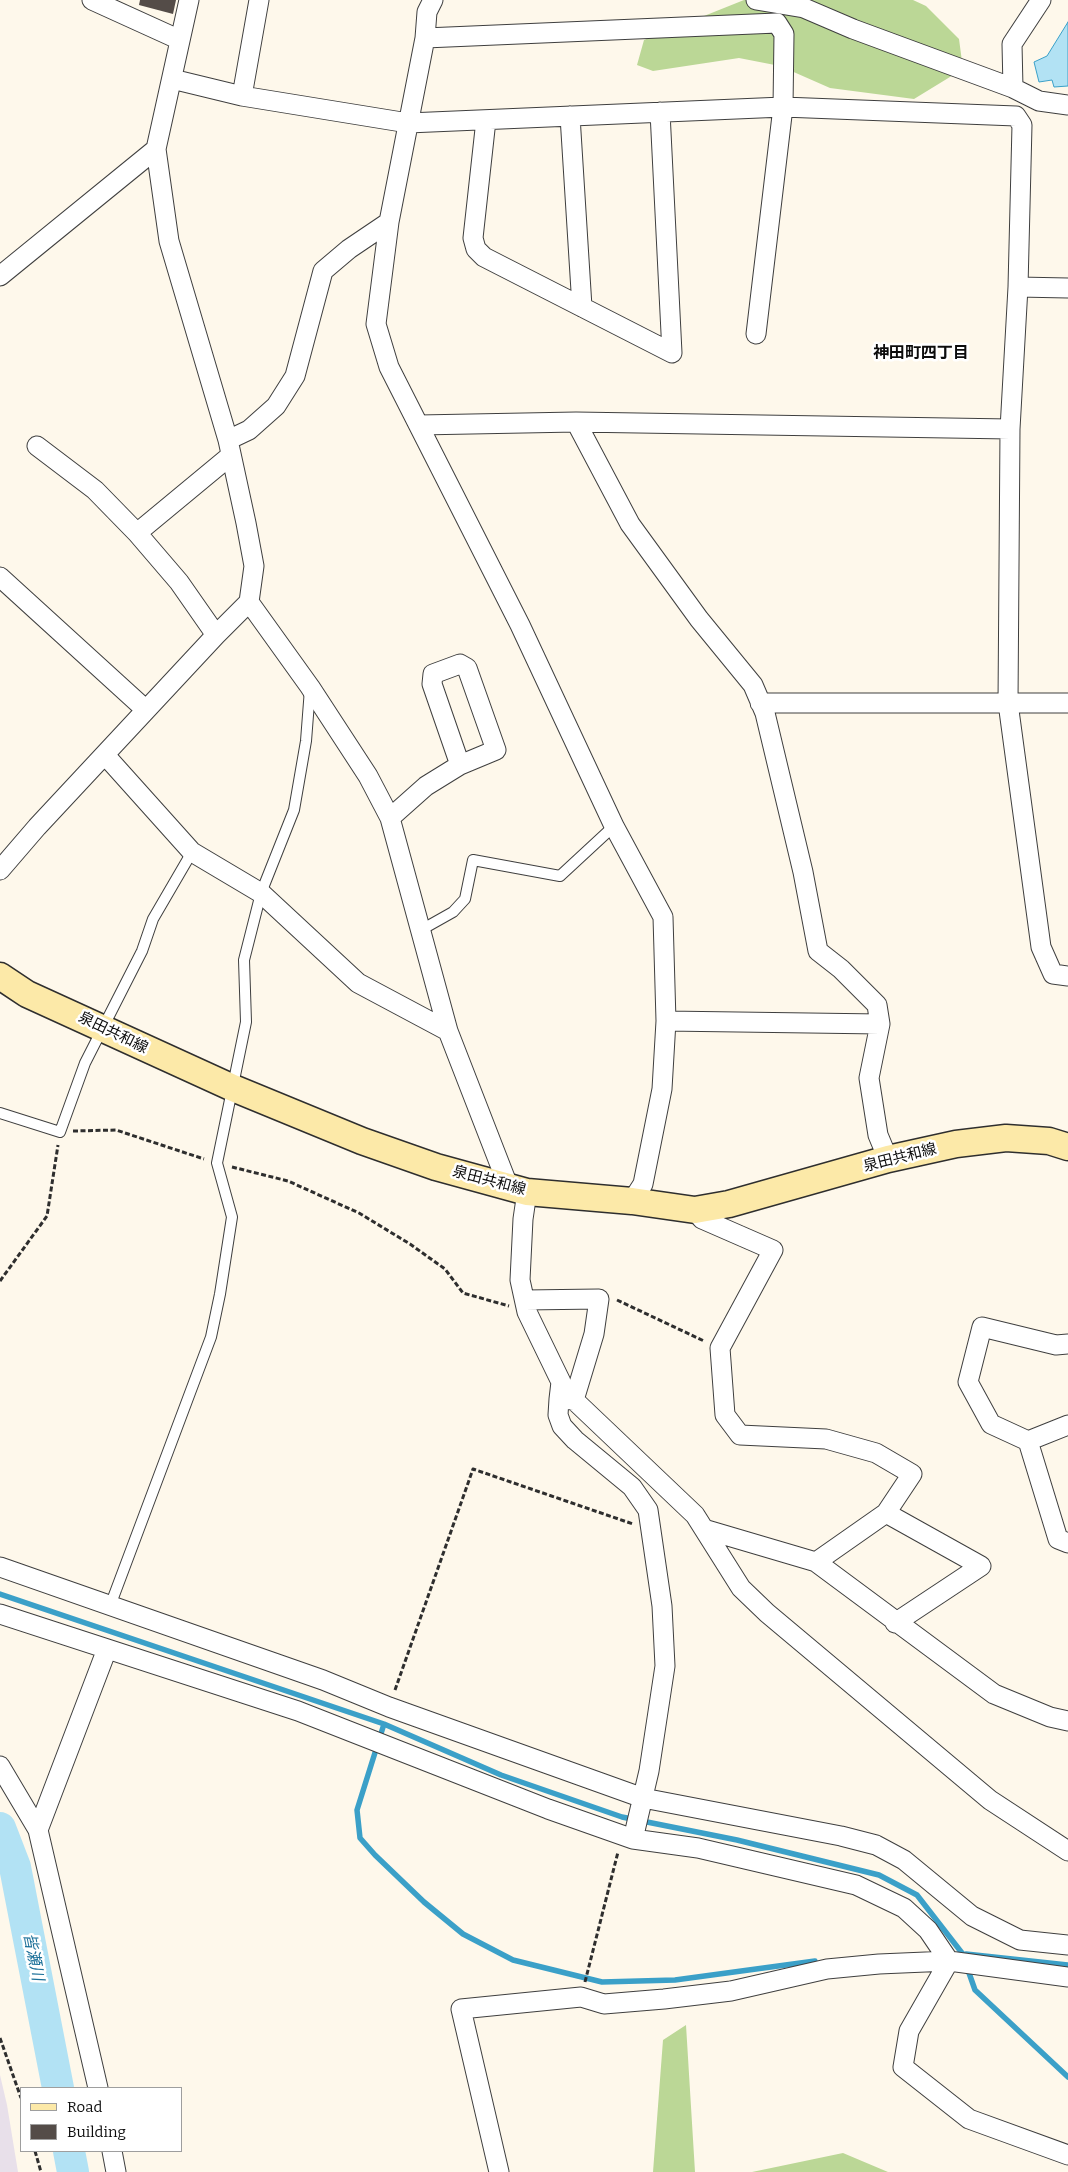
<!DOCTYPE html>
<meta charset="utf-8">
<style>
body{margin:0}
#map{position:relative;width:1068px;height:2172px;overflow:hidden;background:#fef8eb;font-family:Bitter,serif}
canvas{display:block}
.legend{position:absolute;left:20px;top:2087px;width:162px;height:65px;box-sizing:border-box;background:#fff;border:1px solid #9e9e9e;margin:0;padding:6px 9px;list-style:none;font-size:15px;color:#0c0c0c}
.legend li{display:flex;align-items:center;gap:10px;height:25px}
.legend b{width:25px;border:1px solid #9e9e9e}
</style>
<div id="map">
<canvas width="1068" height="2172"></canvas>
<ul class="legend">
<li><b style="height:6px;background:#fce9a8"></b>Road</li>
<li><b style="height:14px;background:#544c48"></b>Building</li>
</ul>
</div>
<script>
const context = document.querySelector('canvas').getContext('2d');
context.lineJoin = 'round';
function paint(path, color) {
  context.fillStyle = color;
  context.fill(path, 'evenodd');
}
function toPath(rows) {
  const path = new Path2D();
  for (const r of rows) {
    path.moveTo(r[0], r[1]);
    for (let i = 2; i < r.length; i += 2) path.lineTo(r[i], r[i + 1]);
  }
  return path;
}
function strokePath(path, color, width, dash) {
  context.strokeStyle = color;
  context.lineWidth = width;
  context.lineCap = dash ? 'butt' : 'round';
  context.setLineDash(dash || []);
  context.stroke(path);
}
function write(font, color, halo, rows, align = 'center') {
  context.font = font + ' Bitter,"Noto Sans JP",serif';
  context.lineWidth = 5;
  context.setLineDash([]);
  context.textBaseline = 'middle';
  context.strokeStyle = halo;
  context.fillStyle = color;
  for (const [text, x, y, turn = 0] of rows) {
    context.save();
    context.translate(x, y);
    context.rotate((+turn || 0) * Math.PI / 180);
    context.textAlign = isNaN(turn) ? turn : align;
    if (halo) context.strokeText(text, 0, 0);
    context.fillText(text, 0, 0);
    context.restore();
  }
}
const industrial = toPath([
 [0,2075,7,2105,18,2172,0,2172]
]);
const forest = toPath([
 [744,0,913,0,926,6,959,39,963,69,914,99,830,88,780,66,739,58,653,71,637,65,644,40],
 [686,2025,695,2172,653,2172,663,2040],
 [843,2153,888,2172,751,2172,752,2172]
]);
const water = toPath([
 [1068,22,1068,86,1054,87,1052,80,1039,82,1034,62,1047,56,1068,22]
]);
const stream = toPath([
 [0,1594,384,1724,501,1775,622,1817,737,1840,879,1875,917,1895,962,1953,975,1990,1068,2077],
 [384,1724,357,1810,360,1838,375,1855,424,1902,463,1934,513,1960,602,1982,675,1980,815,1961],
 [966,1954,1068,1965]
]);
const river = toPath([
 [0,1828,15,1867,58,2088],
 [69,2151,73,2172]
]);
const building = toPath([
 [140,0,176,0,173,14,139,5]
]);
const path = toPath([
 [73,1131,116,1130,204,1159],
 [232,1167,288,1181,359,1213,410,1244,445,1269,463,1293,509,1306],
 [0,1281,47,1216,58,1145],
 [617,1300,704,1341],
 [395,1690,473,1469,633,1524],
 [585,1982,618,1852],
 [0,2038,21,2098],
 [35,2151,41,2172]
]);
const service = toPath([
 [421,930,453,912,465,899,473,860,560,876,614,826],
 [0,1113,60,1132,85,1063,142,951,153,919,192,852],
 [110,1606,211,1337,220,1294,232,1217,217,1163,246,1022,244,960,261,893,294,810,306,741,310,689]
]);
const minor = toPath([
 [92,0,180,40],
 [433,0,427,12,425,38,389,222,376,324,389,367,520,625,614,826,663,917,666,1021,662,1089,643,1184,632,1201],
 [756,0,804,8,853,29,1013,88,1039,101,1068,105],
 [425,38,777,23,784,34,783,107,756,334],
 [172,79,242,96,408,123,783,107,1016,116,1022,125,1018,287,1010,429,1008,703,1041,947,1053,974,1068,976],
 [1013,88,1012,44,1041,0],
 [242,96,259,0],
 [570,116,582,307],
 [486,120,473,238,476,249,484,257,672,353,660,112],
 [0,276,156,149],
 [1018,287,1068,288],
 [576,422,630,524,699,619,753,685,765,713,803,872,818,951,841,969,877,1005,880,1024,869,1078,878,1135,888,1159],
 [419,425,576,422,1010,429],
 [228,440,249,430,276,406,295,376,323,271,349,249,389,222],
 [37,446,95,490,137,533,179,582,216,635],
 [137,533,230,456],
 [0,577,146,710],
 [249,602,310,687,368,776,390,818,448,1031,509,1188],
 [760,703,1068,703],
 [105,755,192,852,261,893,358,983,448,1031],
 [390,818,426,786,460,765,496,750,467,668,460,664,433,674,432,684,460,765],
 [0,870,37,827,216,635,249,602,254,566,246,523,228,440,169,241,156,149,189,0],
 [666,1021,880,1024],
 [527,1192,523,1219,520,1280,527,1312,561,1382,559,1399],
 [695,1210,702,1219,773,1250,720,1348,725,1415,740,1435,826,1439,876,1453,912,1474,886,1513],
 [525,1300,599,1299,594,1334,574,1400],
 [1068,1344,1056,1345,982,1327,968,1382,991,1424,1028,1441,1068,1425],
 [1028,1441,1058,1539,1068,1543],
 [704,1529,816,1562,994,1694,1050,1717,1068,1721],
 [816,1562,886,1513,981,1566,895,1623],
 [0,1567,323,1680,389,1707,643,1798,841,1836,876,1845,904,1860,972,1916,1020,1940,1068,1945],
 [0,1614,298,1711,548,1809,633,1839,698,1848,856,1885,904,1908,928,1930,949,1961],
 [0,1766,38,1830,98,2088],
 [38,1830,107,1649],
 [633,1839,649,1771,665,1666,662,1606,648,1510,632,1487,575,1440,562,1426,558,1415,559,1399,574,1400,695,1515,741,1588,767,1613,990,1800,1068,1851],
 [949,1961,909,2031,903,2067,969,2119,1068,2155],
 [112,2151,116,2172],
 [499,2172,461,2009,581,1997,604,2004,664,1999,731,1991,827,1969,879,1964,949,1961,1068,1977]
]);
const secondary = toPath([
 [0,976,27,994,233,1088,362,1141,436,1167,527,1192,632,1201,695,1210,729,1204,888,1159,956,1144,1006,1138,1049,1141,1068,1147]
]);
const streetNames = [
 ["泉田共和線",113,1033,26],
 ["泉田共和線",900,1158,-14],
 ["泉田共和線",489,1181,15]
];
const neighbourhoodNames = [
 ["神田町四丁目",921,354]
];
const waterNames = [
 ["皆瀬川",33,1957,79]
];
paint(industrial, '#e8e0ea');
paint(forest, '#bbd796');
paint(water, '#b2e2f4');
strokePath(water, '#3ba0c8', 1);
strokePath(stream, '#3ba0c8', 5.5);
strokePath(river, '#b2e2f4', 32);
paint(building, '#544c48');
strokePath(service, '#3f3f3f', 12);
strokePath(minor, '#3f3f3f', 21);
strokePath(secondary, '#2e2e2e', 29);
strokePath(path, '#2e2e2e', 3, [5, 2.5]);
strokePath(service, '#fff', 10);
strokePath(minor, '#fff', 19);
strokePath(secondary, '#fce9a8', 26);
write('15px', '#0c0c0c', '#fff', streetNames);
write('bold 16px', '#0c0c0c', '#fff', neighbourhoodNames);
write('italic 16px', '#1a6f98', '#fff', waterNames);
</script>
